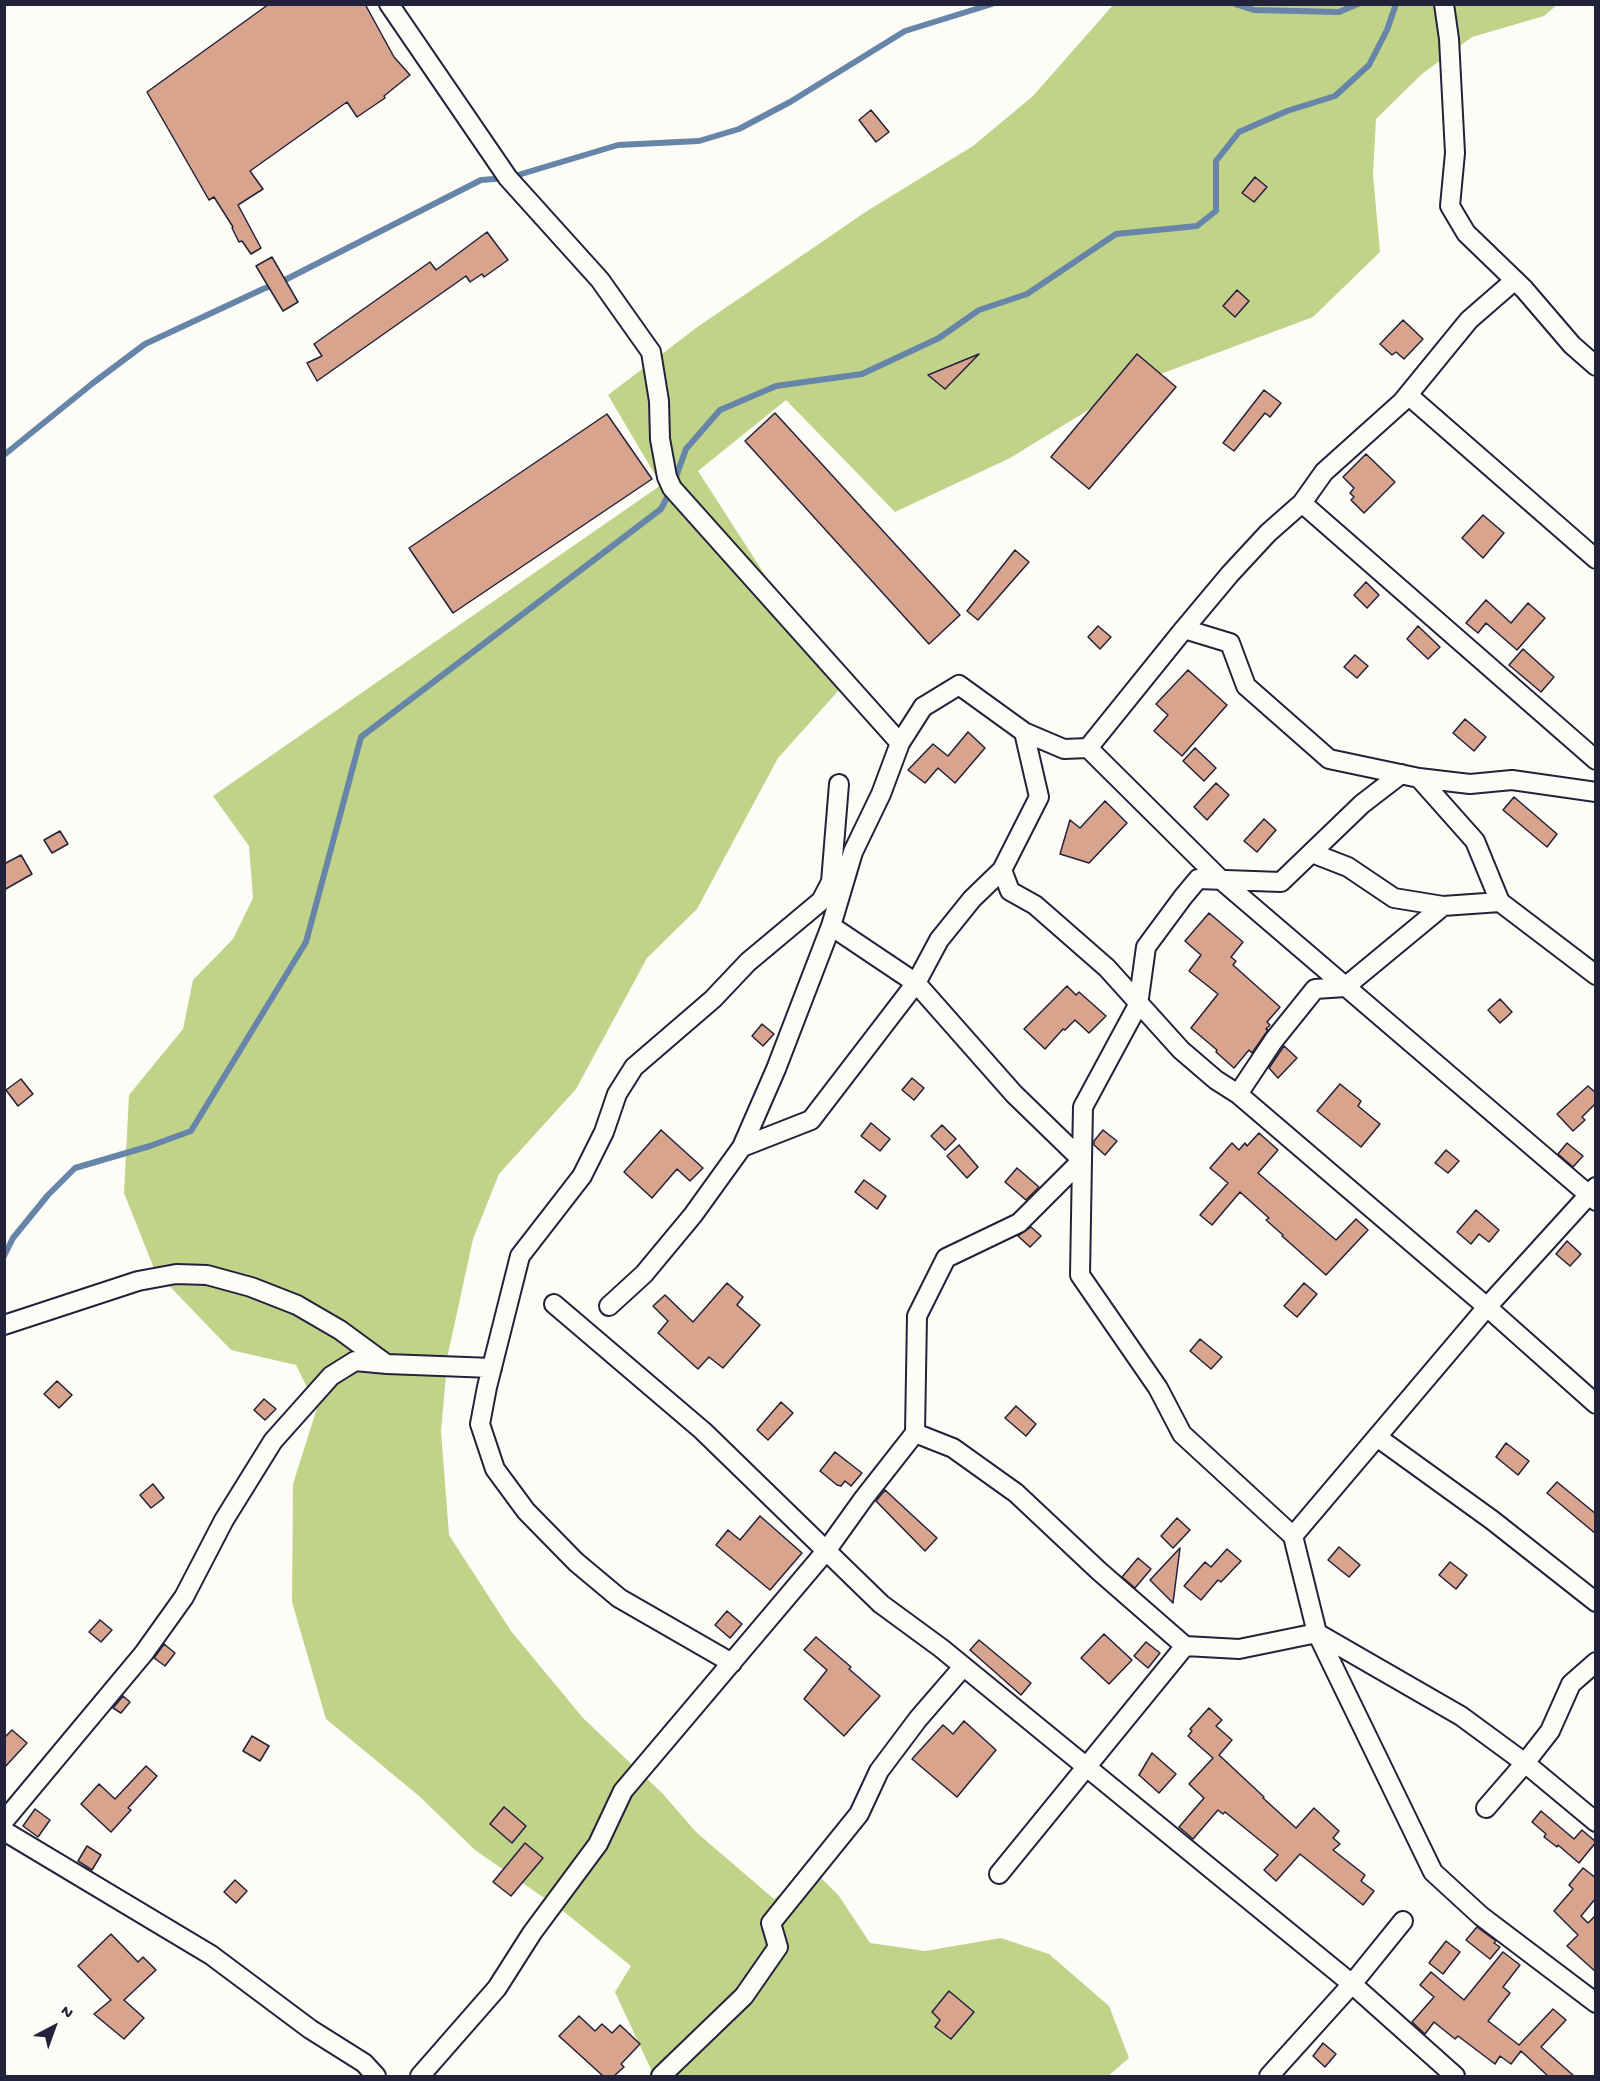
<!DOCTYPE html>
<style>
body{margin:0}
#map{position:relative;width:1600px;height:2081px;overflow:hidden;background:#fdfcf7;font-family:"Gochi Hand",sans-serif}
canvas{display:block}
.frame{position:absolute;inset:0;border:6px solid #22223b;pointer-events:none}
.north{position:absolute;left:24px;top:1997px;width:60px;height:60px;-webkit-text-stroke:4px #fdfcf7;paint-order:stroke;rotate:41deg;font-size:16px;font-weight:700;line-height:24px;text-align:center;color:#22223b}
.north::after{content:'';display:block;margin:auto;width:21px;height:27px;background:#22223b;clip-path:polygon(50% 0,100% 100%,50% 72%,0 100%)}
</style>
<div id="map">
<canvas width="1600" height="2081"></canvas>
<div class="frame"></div>
<div class="north">N</div>
</div>
<script>
const context = document.querySelector('canvas').getContext('2d');
context.lineJoin = 'round';
function paint(path, color) {
  context.fillStyle = color;
  context.fill(path, 'evenodd');
}
function toPath(rows) {
  const path = new Path2D();
  for (const r of rows) {
    path.moveTo(r[0], r[1]);
    for (let i = 2; i < r.length; i += 2) path.lineTo(r[i], r[i + 1]);
  }
  return path;
}
function strokePath(path, color, width, dash) {
  context.strokeStyle = color;
  context.lineWidth = width;
  context.lineCap = dash ? 'butt' : 'round';
  context.setLineDash(dash || []);
  context.stroke(path);
}
const green = toPath([
 [1113,5,1557,5,1544,16,1472,37,1422,74,1376,119,1373,175,1380,252,1313,317,1126,387,1010,458,895,512,786,400,698,471,839,690,778,758,697,909,647,958,576,1089,499,1174,473,1239,448,1354,441,1431,449,1535,511,1631,583,1718,662,1793,696,1832,774,1899,812,1869,839,1896,870,1943,925,1951,1001,1938,1049,1954,1109,2006,1129,2058,1108,2076,654,2076,615,1992,631,1966,563,1911,475,1850,419,1796,326,1719,292,1602,293,1484,317,1408,296,1365,231,1350,155,1271,124,1193,129,1095,183,1029,193,980,233,939,253,898,249,846,213,796,661,485,608,395,696,328,867,211,973,146,1033,96]
]);
const stream = toPath([
 [1235,4,1254,10,1339,12,1358,4],
 [4,455,93,383,145,344,263,289,277,284,481,180,508,178,618,145,699,141,739,129,790,102,905,31,992,4],
 [4,1256,13,1238,48,1195,75,1168,150,1146,191,1131,306,942,361,737,661,509,672,488,686,449,720,410,776,386,862,374,939,338,979,310,1027,294,1116,234,1197,226,1216,211,1216,161,1239,132,1287,111,1335,96,1369,65,1387,30,1396,4]
]);
const building = toPath([
 [269,4,365,4,394,57,410,75,384,96,385,98,357,117,347,102,250,171,263,189,238,205,261,248,251,254,242,241,239,242,232,228,233,227,214,197,209,200,147,92,269,4],
 [871,110,889,132,876,142,859,120,871,110],
 [1255,177,1267,187,1254,202,1242,193,1255,177],
 [487,232,508,260,484,277,482,274,470,282,466,276,317,381,307,363,322,356,314,344,430,262,436,270,487,232],
 [272,257,298,302,283,311,256,266,272,257],
 [1237,290,1249,301,1235,317,1223,306,1237,290],
 [1403,320,1423,339,1404,359,1396,352,1392,355,1380,344,1403,320],
 [979,354,945,389,928,375,979,354],
 [1137,354,1176,387,1089,489,1051,457,1137,354],
 [1264,390,1281,403,1270,417,1265,413,1234,451,1223,443,1264,390],
 [775,413,960,615,929,644,745,441,775,413],
 [607,414,652,479,453,613,409,548,607,414],
 [1366,454,1395,482,1364,513,1351,500,1354,497,1350,493,1354,488,1343,477,1366,454],
 [1483,515,1504,533,1483,558,1462,538,1483,515],
 [1015,550,1029,562,978,620,967,611,1015,550],
 [1366,582,1379,595,1367,608,1354,595,1366,582],
 [1486,600,1511,623,1528,603,1545,618,1517,650,1486,623,1478,633,1466,623,1486,600],
 [1098,626,1111,637,1100,649,1088,637,1098,626],
 [1418,626,1440,647,1428,659,1407,639,1418,626],
 [1523,649,1554,677,1541,692,1509,665,1523,649],
 [1355,655,1368,666,1357,678,1344,667,1355,655],
 [1188,670,1227,705,1182,756,1154,731,1168,715,1156,704,1188,670],
 [1465,719,1486,737,1474,751,1453,733,1465,719],
 [968,732,985,748,955,783,938,768,925,783,908,770,933,744,948,756,968,732],
 [1195,748,1216,768,1204,781,1183,761,1195,748],
 [1216,783,1229,795,1207,820,1194,807,1216,783],
 [1514,797,1557,834,1547,847,1503,810,1514,797],
 [1105,801,1127,823,1089,863,1060,854,1070,820,1080,828,1105,801],
 [1264,819,1276,830,1257,852,1244,841,1264,819],
 [60,831,68,844,52,853,44,840,60,831],
 [21,855,32,874,4,890,4,864,21,855],
 [1209,913,1243,942,1231,957,1236,961,1233,965,1280,1007,1267,1022,1270,1025,1266,1029,1268,1030,1252,1053,1249,1050,1234,1068,1216,1052,1217,1050,1191,1028,1218,994,1189,971,1201,955,1185,941,1209,913],
 [1067,986,1076,995,1079,992,1106,1016,1089,1033,1075,1020,1065,1030,1063,1029,1045,1049,1024,1029,1067,986],
 [1500,999,1512,1012,1500,1023,1488,1010,1500,999],
 [762,1024,774,1034,763,1046,752,1036,762,1024],
 [1284,1046,1297,1058,1278,1078,1269,1068,1284,1046],
 [912,1078,924,1088,914,1100,902,1090,912,1078],
 [21,1079,33,1094,18,1106,6,1090,21,1079],
 [1340,1084,1361,1101,1358,1106,1380,1124,1361,1147,1317,1111,1340,1084],
 [1588,1086,1596,1093,1596,1103,1582,1117,1585,1120,1573,1131,1557,1114,1588,1086],
 [871,1123,890,1139,880,1151,861,1136,871,1123],
 [942,1125,956,1139,945,1150,931,1136,942,1125],
 [661,1130,703,1168,690,1181,677,1169,652,1198,624,1172,661,1130],
 [1103,1130,1117,1141,1105,1155,1094,1145,1094,1141,1103,1130],
 [1259,1133,1278,1150,1258,1173,1336,1240,1356,1219,1368,1230,1326,1275,1282,1236,1283,1235,1266,1220,1269,1218,1240,1192,1212,1225,1200,1215,1228,1183,1210,1168,1232,1143,1239,1150,1245,1143,1247,1146,1259,1133],
 [1567,1143,1583,1156,1573,1167,1558,1154,1567,1143],
 [959,1145,978,1167,967,1178,947,1156,959,1145],
 [1446,1150,1459,1161,1448,1173,1435,1163,1446,1150],
 [1017,1168,1039,1187,1026,1200,1005,1182,1017,1168],
 [864,1180,886,1196,877,1209,855,1192,864,1180],
 [1476,1210,1499,1230,1489,1242,1479,1234,1471,1244,1457,1232,1476,1210],
 [1031,1227,1041,1236,1030,1247,1018,1236,1031,1227],
 [1567,1241,1581,1254,1570,1266,1556,1254,1567,1241],
 [727,1283,743,1297,737,1305,760,1325,723,1368,709,1357,698,1369,658,1333,668,1321,653,1306,665,1295,693,1322,727,1283],
 [1304,1283,1317,1294,1297,1317,1284,1306,1304,1283],
 [1200,1339,1222,1357,1211,1369,1190,1351,1200,1339],
 [57,1381,72,1395,59,1408,44,1394,57,1381],
 [264,1399,276,1409,265,1420,254,1410,264,1399],
 [781,1402,793,1413,768,1440,757,1430,781,1402],
 [1016,1406,1036,1424,1026,1436,1005,1418,1016,1406],
 [1506,1443,1529,1461,1518,1475,1496,1457,1506,1443],
 [835,1452,862,1473,851,1486,845,1481,841,1486,837,1485,820,1471,835,1452],
 [1557,1482,1596,1514,1596,1534,1547,1493,1557,1482],
 [153,1484,164,1498,151,1508,140,1495,153,1484],
 [885,1490,937,1538,925,1551,876,1501,885,1490],
 [760,1516,802,1553,770,1590,716,1545,728,1530,740,1540,760,1516],
 [1177,1518,1190,1530,1173,1548,1161,1536,1177,1518],
 [1339,1547,1360,1565,1349,1577,1328,1560,1339,1547],
 [1180,1548,1173,1603,1150,1580,1180,1548],
 [1227,1549,1241,1561,1221,1582,1218,1580,1201,1600,1184,1586,1205,1562,1211,1567,1227,1549],
 [1138,1558,1151,1569,1135,1588,1122,1577,1138,1558],
 [1450,1562,1467,1575,1456,1589,1439,1575,1450,1562],
 [727,1611,742,1624,730,1638,715,1625,727,1611],
 [100,1620,112,1630,101,1642,89,1632,100,1620],
 [1104,1634,1132,1660,1109,1684,1081,1658,1104,1634],
 [816,1637,851,1667,849,1669,880,1696,844,1736,804,1699,827,1670,804,1650,816,1637],
 [979,1640,1031,1683,1021,1695,970,1650,979,1640],
 [1146,1642,1160,1653,1148,1668,1134,1656,1146,1642],
 [164,1644,175,1653,165,1666,154,1658,164,1644],
 [123,1696,130,1702,121,1713,113,1708,123,1696],
 [1209,1708,1222,1720,1216,1726,1232,1740,1219,1755,1264,1797,1263,1798,1296,1828,1314,1808,1339,1831,1333,1838,1340,1844,1333,1850,1365,1875,1361,1881,1374,1891,1363,1905,1300,1854,1276,1881,1264,1870,1278,1855,1225,1812,1223,1814,1218,1810,1193,1839,1179,1827,1204,1798,1189,1784,1213,1758,1188,1736,1192,1731,1190,1729,1209,1708],
 [964,1721,996,1750,957,1797,912,1759,943,1725,953,1734,964,1721],
 [12,1730,27,1743,4,1768,4,1738,12,1730],
 [252,1736,269,1746,260,1761,243,1751,252,1736],
 [1152,1753,1176,1774,1159,1793,1139,1775,1152,1753],
 [146,1766,157,1776,128,1808,131,1810,111,1832,81,1804,99,1784,115,1799,146,1766],
 [504,1807,526,1826,512,1843,490,1824,504,1807],
 [35,1809,50,1820,38,1837,23,1826,35,1809],
 [1541,1811,1574,1839,1582,1830,1596,1842,1579,1863,1558,1845,1557,1847,1544,1837,1546,1834,1532,1822,1541,1811],
 [525,1843,543,1858,511,1896,493,1882,525,1843],
 [87,1846,101,1855,92,1870,78,1861,87,1846],
 [1583,1868,1596,1878,1596,1898,1581,1916,1588,1923,1596,1915,1596,1972,1567,1946,1578,1935,1554,1911,1573,1889,1569,1885,1583,1868],
 [235,1880,247,1891,236,1903,224,1892,235,1880],
 [1477,1927,1496,1941,1494,1943,1500,1947,1490,1959,1466,1940,1477,1927],
 [111,1934,138,1962,143,1957,156,1970,124,2000,144,2018,124,2039,94,2014,111,2000,78,1966,111,1934],
 [1446,1941,1460,1952,1443,1974,1429,1963,1446,1941],
 [1503,1952,1520,1965,1503,1987,1510,1993,1488,2021,1519,2045,1553,2009,1566,2020,1541,2047,1574,2076,1548,2076,1521,2051,1511,2064,1500,2056,1495,2064,1458,2036,1455,2039,1434,2022,1425,2034,1412,2022,1434,1997,1420,1985,1431,1972,1464,2000,1503,1952],
 [949,1991,974,2012,951,2039,935,2027,940,2020,932,2012,949,1991],
 [579,2016,595,2031,602,2024,612,2033,620,2025,640,2044,621,2064,624,2067,614,2076,603,2076,559,2036,579,2016],
 [1323,2043,1336,2054,1325,2067,1313,2056,1323,2043]
]);
const street = toPath([
 [389,4,508,178,600,280,651,352,659,401,660,439,667,477,672,488,900,743],
 [1444,4,1449,39,1455,153,1450,206,1466,233,1524,289,1572,345,1596,366],
 [1408,395,1596,559],
 [1302,503,1596,760],
 [1184,629,1230,574,1268,533,1302,503,1324,472,1402,402,1469,320,1515,280],
 [1024,732,1039,797,1002,870,1010,891,1035,905,1107,968,1181,1050,1216,1080,1238,1094,1487,1307,1596,1404],
 [1088,748,1220,879,1596,1201],
 [1419,778,1470,784,1512,780,1596,792],
 [1312,853,1348,867,1394,898,1443,906,1500,902],
 [831,926,916,983,1014,1094,1082,1160,1080,1275,1158,1388,1182,1434,1293,1536,1317,1633,1461,1716,1525,1763,1596,1822],
 [1238,1094,1274,1040,1315,989,1345,987,1443,906],
 [742,1147,811,1120,916,983,939,940,972,899,1002,870],
 [554,1304,703,1431,881,1604,941,1648,1352,1984,1455,2076],
 [609,1306,644,1274,693,1215,742,1147,776,1069,831,926,853,852,881,794,900,743,923,707,959,685,1024,732,1064,749,1088,748,1184,629,1230,643,1246,686,1329,759,1419,778,1475,841,1500,902,1596,975],
 [4,1325,138,1281,176,1274,207,1275,251,1287,297,1305,340,1330,385,1363],
 [915,1433,953,1448,1016,1493,1099,1571,1185,1646,1239,1649,1317,1633,1433,1872,1481,1916,1596,2003],
 [1377,1437,1492,1520,1596,1602],
 [1293,1536,1487,1307,1596,1187],
 [732,1663,619,1598,576,1562,526,1511,495,1469,480,1424,487,1387,520,1256,582,1176,604,1132,617,1094,634,1067,713,999,748,962,821,901,831,882,839,784],
 [1486,1808,1525,1763,1550,1731,1571,1684,1596,1662],
 [4,1821,144,1653,184,1597,224,1520,273,1441,331,1376,355,1361,387,1364,492,1368],
 [4,1831,211,1955,310,2029,364,2063,376,2076],
 [999,1874,1185,1646],
 [420,2076,497,1988,532,1933,598,1844,623,1791,826,1551,864,1498,915,1433,917,1316,946,1258,1019,1223,1082,1160,1083,1107,1138,1005,1146,947,1183,897,1198,879,1281,882,1362,804,1401,774],
 [661,2076,744,1996,778,1947,771,1923,859,1814,879,1771,918,1719,963,1667],
 [1269,2076,1352,1984,1403,1921]
]);
paint(green, '#c1d389');
strokePath(stream, '#6685a8', 6);
paint(building, '#d9a48e');
strokePath(building, '#22223b', 1.5);
strokePath(street, '#22223b', 22);
strokePath(street, '#fdfcf7', 18);
</script>
